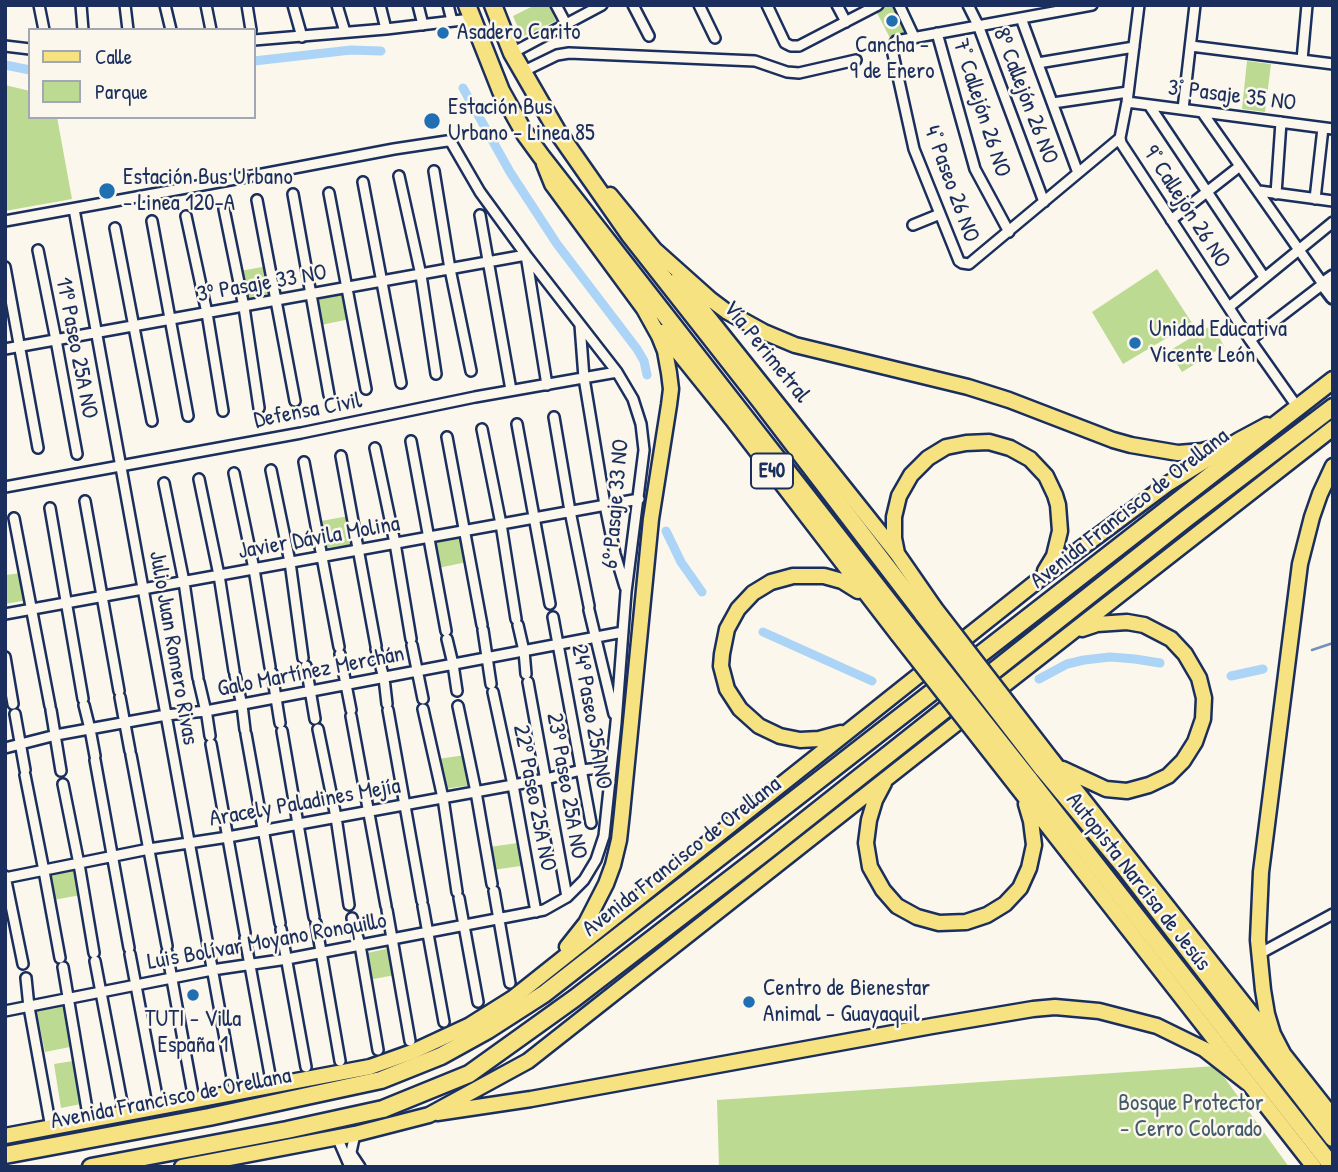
<!DOCTYPE html>
<meta charset="utf-8">
<style>
body{margin:0}
#map{position:relative;width:1338px;height:1172px;overflow:hidden;background:#fbf7ec;font-family:"Patrick Hand",sans-serif}
canvas{display:block}
.frame{position:absolute;inset:0;border:7px solid #1b2f5e;pointer-events:none}
.legend{position:absolute;left:28px;top:28px;width:228px;height:91px;box-sizing:border-box;background:#fbf7ec;border:2px solid #a1a7b3;margin:0;padding:9px 12px;list-style:none;font-size:21px;color:#1b2f5e}
.legend li{display:flex;align-items:center;gap:14px;height:35px}
.legend b{width:35px;border:2px solid #a1a7b3}
</style>
<div id="map">
<canvas width="1338" height="1172"></canvas>
<div class="frame"></div>
<ul class="legend">
<li><b style="height:9px;background:#f7e281"></b>Calle</li>
<li><b style="height:19px;background:#bcda92"></b>Parque</li>
</ul>
</div>
<script>
const context = document.querySelector('canvas').getContext('2d');
context.lineJoin = 'round';
function paint(path, color) {
  context.fillStyle = color;
  context.fill(path, 'evenodd');
}
function toPath(rows) {
  const path = new Path2D();
  for (const r of rows) {
    path.moveTo(r[0], r[1]);
    for (let i = 2; i < r.length; i += 2) path.lineTo(r[i], r[i + 1]);
  }
  return path;
}
function strokePath(path, color, width, dash) {
  context.strokeStyle = color;
  context.lineWidth = width;
  context.lineCap = dash ? 'butt' : 'round';
  context.setLineDash(dash || []);
  context.stroke(path);
}
function write(font, color, halo, rows, align = 'center') {
  context.font = font + ' "Patrick Hand",sans-serif';
  context.lineWidth = 5;
  context.setLineDash([]);
  context.textBaseline = 'middle';
  context.strokeStyle = halo;
  context.fillStyle = color;
  for (const [text, x, y, turn = 0] of rows) {
    context.save();
    context.translate(x, y);
    context.rotate((+turn || 0) * Math.PI / 180);
    context.textAlign = isNaN(turn) ? turn : align;
    if (halo) context.strokeText(text, 0, 0);
    context.fillText(text, 0, 0);
    context.restore();
  }
}
const green = toPath([
 [535,5,549,5,556,21,522,37,513,16],
 [884,5,895,5,908,32,891,40,875,9],
 [1247,61,1271,64,1265,112,1242,109],
 [5,85,30,91,30,117,57,117,72,199,5,211],
 [268,266,273,293,245,298,240,271],
 [1157,269,1192,323,1123,364,1092,312],
 [344,290,350,319,321,325,315,296],
 [1212,325,1224,346,1182,372,1169,351],
 [349,516,354,544,326,548,321,521],
 [461,533,467,562,438,568,433,537],
 [22,573,28,600,5,604,5,575],
 [465,755,472,785,444,789,438,759],
 [518,843,521,866,492,870,489,847],
 [75,867,81,895,53,900,49,872],
 [390,948,395,975,368,980,363,954],
 [64,1003,70,1047,45,1052,36,1009],
 [73,1061,81,1104,61,1108,54,1064],
 [1216,1066,1289,1167,719,1167,717,1100]
]);
const stream = toPath([
 [1312,650,1333,643]
]);
const canal = toPath([
 [254,61,351,50,381,51],
 [5,65,30,70],
 [463,88,510,172,557,244,637,349,644,361,647,375],
 [666,531,681,562,702,592],
 [763,632,872,681],
 [1231,676,1263,669],
 [1039,679,1067,664,1084,660,1110,657,1135,659,1160,663]
]);
const street = toPath([
 [39,5,44,30],
 [81,5,83,30],
 [125,5,128,30],
 [165,5,171,30],
 [206,5,211,30],
 [247,5,251,30],
 [293,5,302,37],
 [337,5,345,32],
 [380,5,386,29],
 [418,5,423,25],
 [448,5,452,21],
 [556,5,566,24],
 [633,5,649,36],
 [699,5,715,38],
 [767,5,785,43,791,46,799,46,878,5],
 [837,5,846,22],
 [899,5,914,37],
 [968,5,978,25,1044,202],
 [1092,5,896,41,893,46,893,54,914,149,959,261,962,263,969,264,1120,138],
 [1139,5,1127,102,1120,138,1121,143,1250,340,1298,408],
 [1021,18,1078,173],
 [937,33,975,169,1009,232],
 [254,40,386,29,471,19],
 [5,46,30,49],
 [1191,46,1333,64],
 [512,53,602,5],
 [1302,60,1307,5],
 [1038,63,1134,47],
 [522,72,557,55,569,53,755,61,787,72,799,73,856,60],
 [1127,102,1333,129],
 [1053,103,1128,92],
 [1149,105,1264,277],
 [1183,109,1195,5],
 [1202,112,1323,284,1250,340],
 [434,171,450,269,471,371],
 [399,176,421,275,436,374],
 [363,182,401,383],
 [1259,191,1333,201],
 [329,193,366,389],
 [293,194,329,395],
 [1276,194,1281,122],
 [1315,199,1323,128],
 [257,200,295,401],
 [74,209,235,1094],
 [224,209,244,307,259,408],
 [480,215,511,390],
 [186,216,207,313,223,411],
 [1171,220,1240,166],
 [5,221,252,176,394,149,447,141,451,142,480,192,526,255,617,372,633,399,641,424,644,450,626,592,616,723,604,836,596,860,584,880,567,897,544,910,287,959,212,970,5,1011],
 [152,221,188,416],
 [913,225,940,214],
 [115,228,152,421],
 [38,250,56,340,77,454],
 [5,267,38,448],
 [1229,307,1333,222],
 [580,325,584,378,605,505,615,554,625,587],
 [5,349,526,255,547,385],
 [554,417,570,511,589,606],
 [517,424,550,604],
 [482,429,501,524,516,619],
 [447,437,482,625],
 [411,441,446,631],
 [375,448,395,543,411,639],
 [341,456,376,646],
 [304,462,339,647],
 [271,470,290,562,303,658],
 [234,473,254,569,270,667],
 [199,479,219,575,234,671],
 [164,483,184,582,198,678],
 [5,487,301,433,475,397,617,372],
 [85,501,119,691],
 [50,508,83,699],
 [14,518,50,706],
 [589,610,614,714],
 [5,614,639,499],
 [553,617,591,823],
 [518,625,524,651,526,674],
 [483,630,491,684],
 [447,639,453,664,457,691],
 [412,645,423,699],
 [376,649,384,678,387,704],
 [340,654,351,710],
 [5,657,13,704],
 [306,666,315,719],
 [272,673,280,723],
 [235,675,242,705,245,730],
 [199,682,207,716,210,736],
 [528,682,567,897],
 [493,692,513,785,536,912],
 [120,697,130,751],
 [84,705,90,729,95,756],
 [458,706,476,792,492,884],
 [423,709,443,798,457,892],
 [51,710,61,771],
 [388,710,422,901],
 [15,714,25,770],
 [351,716,386,906],
 [318,729,336,817,349,905],
 [282,731,314,917],
 [246,734,280,923],
 [211,744,245,933],
 [5,748,56,735,166,715,206,711,623,632],
 [131,755,167,946],
 [95,760,129,948],
 [25,775,44,871,60,958],
 [63,784,79,864,94,953],
 [5,876,23,964],
 [5,878,149,849,228,837,546,779,581,770,611,767],
 [494,891,510,983],
 [459,898,478,1002],
 [423,906,444,1022],
 [387,910,410,1041],
 [352,918,360,945,378,1050],
 [316,923,340,1061],
 [281,929,306,1067],
 [245,938,270,1075],
 [167,952,194,1100],
 [130,954,159,1107],
 [1259,954,1333,914],
 [95,961,124,1113],
 [63,967,89,1121],
 [26,978,29,1007,51,1128],
 [355,1134,351,1152,352,1155,360,1167],
 [337,1137,350,1167]
]);
const secondary = toPath([
 [1333,277,1323,284,1333,297]
]);
const primary = toPath([
 [544,164,552,184,650,317],
 [610,195,659,255],
 [654,249,710,299,726,311,764,332,795,345,968,387,1009,400,1113,440,1131,445,1178,453,1202,451,1221,446],
 [678,279,898,555,934,607],
 [662,332,732,419,898,635],
 [897,553,894,538,894,517,899,496,911,475,928,458,946,447,966,443,989,442,1010,448,1030,459,1046,476,1055,495,1058,505,1060,531,1054,556,1045,571],
 [989,697,1333,428],
 [841,733,819,739,800,740,780,736,759,726,740,709,727,689,721,666,722,654,727,629,738,609,753,593,771,582,793,576,824,576,842,581,858,591],
 [1052,760,1333,1117],
 [1063,769,1106,789,1127,791,1149,785,1168,776,1183,761,1195,742,1203,719,1204,698,1199,678,1185,654,1171,639,1144,625,1127,622,1097,624,1082,629],
 [884,783,875,800,869,820,866,843,870,867,883,890,897,906,917,917,939,923,966,922,987,915,1005,904,1020,888,1029,868,1034,845,1031,821,1026,804],
 [1017,787,1314,1167],
 [567,947,586,923,606,884,613,865,619,840,622,813,651,519,669,405,671,389,669,373,665,351,659,336,644,309],
 [1286,1059,1273,1034,1267,1014,1263,990,1258,940,1261,872,1300,564,1312,517,1320,494,1333,466],
 [437,1113,531,1099,932,1026,1033,1009,1055,1007,1099,1011,1157,1026,1204,1049,1250,1085],
 [5,1136,370,1067,412,1052,470,1025,513,998,1041,578,1169,483,1239,440,1267,425],
 [182,1167,355,1134,429,1115,528,1061,971,712]
]);
const highway = toPath([
 [467,5,501,91,525,134,541,156,908,626],
 [493,5,512,53,557,131,629,234,761,402,923,614],
 [1042,768,1126,869,1333,1138],
 [1029,779,1333,1167],
 [5,1155,209,1117,381,1080,441,1056,488,1030,544,994,1333,380],
 [91,1167,287,1130,383,1109,469,1074,575,998,765,852,1187,518,1333,407]
]);
const primaryBridge = toPath([
 [934,607,1052,760],
 [898,635,1017,787]
]);
const highwayBridge = toPath([
 [923,614,1042,768],
 [908,626,1029,779]
]);
const markers = [
 [892,21,7,"#1f6fb2"],
 [443,33,7,"#1f6fb2"],
 [432,121,9,"#1f6fb2"],
 [107,191,9,"#1f6fb2"],
 [1135,343,7,"#1f6fb2"],
 [193,995,7,"#1f6fb2"],
 [749,1002,7,"#1f6fb2"]
];
const shields = [
 [772,471,42]
];
const shieldNames = [
 ["E40",772,471]
];
const poiNames = [
 ["Asadero Carito",457,33],
 ["Cancha -",892,46,"center"],
 ["9 de Enero",892,72,"center"],
 ["Estación Bus",448,108],
 ["Urbano - Linea 85",448,134],
 ["Estación Bus Urbano",123,178],
 ["- Linea 120-A",123,204],
 ["Unidad Educativa",1149,330],
 ["Vicente León",1149,356],
 ["Centro de Bienestar",763,989],
 ["Animal - Guayaquil",763,1015],
 ["TUTI - Villa",193,1020,"center"],
 ["España 1",193,1046,"center"]
];
const streetNames = [
 ["8º Callejón 26 NO",1025,96,69],
 ["3° Pasaje 35 NO",1232,96,7],
 ["7° Callejón 26 NO",981,108,72],
 ["4° Paseo 26 NO",951,184,70],
 ["9° Callejón 26 NO",1186,207,57],
 ["3º Pasaje 33 NO",262,284,-10],
 ["11º Paseo 25A NO",76,348,79],
 ["Vía Perimetral",766,352,51],
 ["Defensa Civil",308,411,-11],
 ["6º Pasaje 33 NO",616,504,-85],
 ["Avenida Francisco de Orellana",1130,509,-38],
 ["Javier Dávila Molina",319,538,-10],
 ["Julio Juan Romero Rivas",173,648,80],
 ["Galo Martínez Merchán",311,672,-11],
 ["24º Paseo 25A NO",591,717,80],
 ["23º Paseo 25A NO",566,786,80],
 ["22º Paseo 25A NO",534,798,79],
 ["Aracely Paladines Mejía",305,803,-10],
 ["Avenida Francisco de Orellana",682,857,-38],
 ["Autopista Narcisa de Jesús",1138,882,52],
 ["Luis Bolívar Moyano Ronquillo",267,942,-10],
 ["Avenida Francisco de Orellana",171,1099,-11]
];
const parkNames = [
 ["Bosque Protector",1191,1104],
 ["- Cerro Colorado",1191,1130]
];
paint(green, '#bcda92');
strokePath(stream, '#7292b9', 2.5);
strokePath(canal, '#acd4f6', 9);
strokePath(street, '#1b2f5e', 14);
strokePath(secondary, '#1b2f5e', 18);
strokePath(primary, '#1b2f5e', 19);
strokePath(highway, '#1b2f5e', 21);
strokePath(street, '#fbf7ec', 9);
strokePath(secondary, '#fbf7ec', 12);
strokePath(primary, '#f7e281', 14);
strokePath(highway, '#f7e281', 16);
strokePath(primaryBridge, '#1b2f5e', 19, []);
strokePath(highwayBridge, '#1b2f5e', 21, []);
strokePath(primaryBridge, '#f7e281', 14);
strokePath(highwayBridge, '#f7e281', 16);
for (const [x, y, r, color] of markers) {
  const dot = new Path2D();
  dot.arc(x, y, r, 0, 2 * Math.PI);
  context.fillStyle = color;
  context.fill(dot);
  strokePath(dot, '#fbf7ec', 2.5);
}
for (const [x, y, w] of shields) {
  const box = new Path2D();
  box.roundRect(x - w / 2, y - 17.5, w, 35, 5);
  context.fillStyle = '#fbf7ec';
  context.fill(box);
  strokePath(box, '#1b2f5e', 2);
}
write('bold 21px', '#1b2f5e', null, shieldNames);
write('23px', '#1b2f5e', '#fbf7ec', poiNames, 'left');
write('23px', '#1b2f5e', '#fbf7ec', streetNames);
write('23px', '#435a6b', '#fbf7ec', parkNames);
</script>
